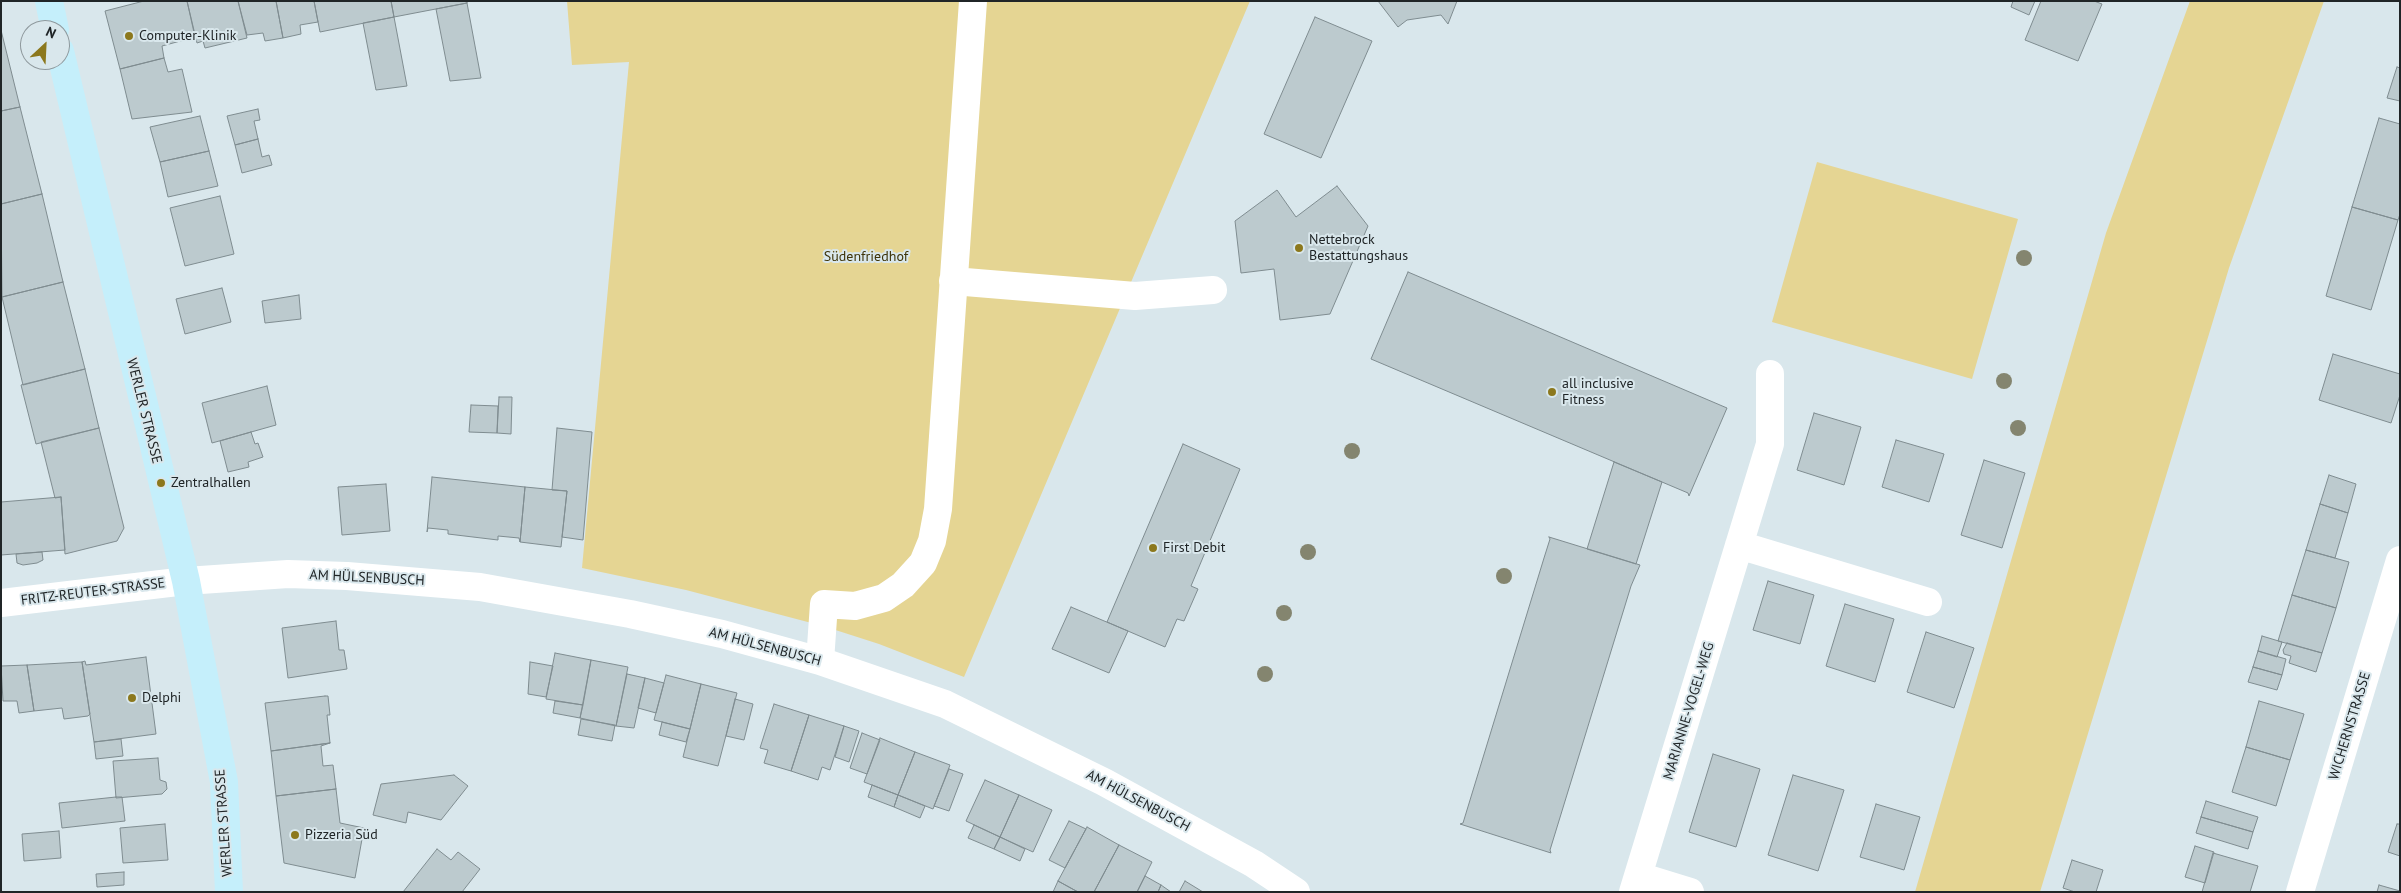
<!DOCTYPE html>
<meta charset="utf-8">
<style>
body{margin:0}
#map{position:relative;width:2401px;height:893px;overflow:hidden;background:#d9e7ec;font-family:"PT Sans",sans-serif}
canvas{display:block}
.frame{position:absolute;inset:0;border:2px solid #202527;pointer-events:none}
.north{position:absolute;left:20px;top:20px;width:50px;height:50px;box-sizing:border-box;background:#d9e7ec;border:1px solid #8f999d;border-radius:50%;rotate:25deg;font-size:14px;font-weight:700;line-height:20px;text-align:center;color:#202527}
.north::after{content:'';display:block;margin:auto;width:18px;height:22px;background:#8c781d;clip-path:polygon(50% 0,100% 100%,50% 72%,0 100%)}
</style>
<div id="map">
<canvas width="2401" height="893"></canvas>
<div class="frame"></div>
<div class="north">N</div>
</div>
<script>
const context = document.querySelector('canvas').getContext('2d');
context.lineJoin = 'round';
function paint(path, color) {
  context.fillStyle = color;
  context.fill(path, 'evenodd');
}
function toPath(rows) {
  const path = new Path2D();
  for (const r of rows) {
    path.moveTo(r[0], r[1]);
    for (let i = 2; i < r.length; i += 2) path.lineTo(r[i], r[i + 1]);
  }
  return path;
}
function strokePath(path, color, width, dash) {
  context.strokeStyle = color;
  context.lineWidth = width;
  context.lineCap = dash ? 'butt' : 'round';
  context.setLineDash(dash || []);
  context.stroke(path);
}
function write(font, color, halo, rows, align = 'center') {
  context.font = font + ' "PT Sans",sans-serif';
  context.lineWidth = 4;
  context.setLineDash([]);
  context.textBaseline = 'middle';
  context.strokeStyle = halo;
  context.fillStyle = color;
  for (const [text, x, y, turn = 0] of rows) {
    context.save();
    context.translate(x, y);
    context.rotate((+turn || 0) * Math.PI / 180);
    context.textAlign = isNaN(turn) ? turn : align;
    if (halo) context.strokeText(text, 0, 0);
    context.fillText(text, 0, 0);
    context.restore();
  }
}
const green = toPath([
 [567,1,1250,1,964,677,879,644,823,626,686,590,582,568,629,62,572,65],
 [2190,1,2324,1,2229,268,2040,892,1915,892,2106,233],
 [1817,162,2018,219,1972,379,1772,322]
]);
const building = toPath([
 [144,1,187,1,195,37,162,46,164,58,120,69,105,11,144,1],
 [187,1,238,1,247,38,205,48,203,41,197,43,187,1],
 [238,1,276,1,283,38,265,41,263,33,247,35,238,1],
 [276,1,314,1,318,22,300,25,301,34,283,38,276,1],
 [314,1,391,1,394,17,320,32,314,1],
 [391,1,467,1,467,3,394,17,391,1],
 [1378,1,1457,1,1448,24,1441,15,1407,20,1398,27,1378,1],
 [2013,1,2035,1,2029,15,2011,7,2013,1],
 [2041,1,2094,1,2102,4,2078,61,2025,40,2041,1],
 [467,3,481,78,450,81,436,9,467,3],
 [394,17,407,86,376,90,363,23,394,17],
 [1315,17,1372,41,1321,158,1264,134,1315,17],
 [1,30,20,107,1,111,1,30],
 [164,58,168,72,182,69,192,112,132,119,120,69,164,58],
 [2397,67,2400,68,2400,101,2387,98,2397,67],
 [20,107,42,194,1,204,1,111,20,107],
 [258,109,260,120,254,121,258,139,235,145,227,116,258,109],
 [200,116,209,151,160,162,150,127,200,116],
 [2379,118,2400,124,2400,214,2398,220,2352,207,2379,118],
 [258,139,262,157,269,155,272,165,242,173,235,145,258,139],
 [209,151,218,186,168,197,160,162,209,151],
 [1337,186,1368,226,1330,314,1280,320,1274,269,1241,273,1235,221,1277,190,1296,217,1337,186],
 [42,194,63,282,2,297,1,204,42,194],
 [220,196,234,254,185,266,170,208,220,196],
 [2352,207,2398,220,2371,310,2326,296,2352,207],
 [1408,272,1727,408,1689,496,1688,493,1371,359,1408,272],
 [63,282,85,369,23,385,2,297,63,282],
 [222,288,231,322,185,334,176,299,222,288],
 [299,295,301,319,265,323,262,301,299,295],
 [2333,354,2400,374,2400,395,2391,423,2319,400,2333,354],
 [85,369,99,428,36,444,21,385,85,369],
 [267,386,276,425,212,443,202,403,267,386],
 [499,397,512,397,511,434,497,433,499,397],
 [471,405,498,406,497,433,469,432,471,405],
 [1814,413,1861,427,1844,485,1797,470,1814,413],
 [99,428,124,528,117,541,65,554,61,497,55,498,41,442,99,428],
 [557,428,592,432,583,540,562,537,567,491,552,490,557,428],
 [251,432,255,444,258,443,263,457,248,462,249,467,228,472,220,441,251,432],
 [1896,440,1944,454,1929,502,1882,487,1896,440],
 [1183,444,1240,469,1191,586,1198,589,1184,621,1177,619,1165,647,1107,622,1183,444],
 [1984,460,2025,473,2002,548,1961,535,1984,460],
 [1614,462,1662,482,1636,564,1587,549,1614,462],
 [2329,475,2356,484,2348,513,2320,504,2329,475],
 [432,477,525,487,520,542,519,538,498,536,498,540,448,534,448,530,428,528,427,532,432,477],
 [386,484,390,531,342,535,338,487,386,484],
 [525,487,567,491,561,547,520,542,525,487],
 [61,497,65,550,1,555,1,502,61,497],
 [2320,504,2348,513,2335,558,2306,550,2320,504],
 [1549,537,1640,565,1631,586,1550,850,1551,853,1460,824,1463,823,1544,558,1550,539,1549,537],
 [2306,550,2349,562,2336,608,2292,595,2306,550],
 [42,552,43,560,37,563,23,565,17,563,16,554,42,552],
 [1768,581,1814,595,1800,644,1753,630,1768,581],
 [2292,595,2336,608,2322,653,2278,641,2292,595],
 [1845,604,1894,619,1875,682,1826,666,1845,604],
 [1071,607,1128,631,1109,673,1052,649,1071,607],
 [336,621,339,650,344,650,347,669,288,678,282,628,336,621],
 [1926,632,1974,648,1954,708,1907,692,1926,632],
 [2262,636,2282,642,2277,657,2258,651,2262,636],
 [2287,643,2322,653,2316,672,2289,663,2291,656,2284,654,2283,650,2287,643],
 [2258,651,2286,659,2282,675,2253,667,2258,651],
 [555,653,591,660,583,705,546,699,555,653],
 [146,657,156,734,94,742,82,662,85,661,86,665,146,657],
 [591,660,628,667,616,726,580,718,591,660],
 [82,662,90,714,88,716,64,719,62,708,34,711,27,665,82,662],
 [530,662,553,666,546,697,528,694,530,662],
 [27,665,34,711,19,713,17,701,3,701,1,666,27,665],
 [2253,667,2282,675,2277,690,2248,682,2253,667],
 [627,674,645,678,634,728,616,726,627,674],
 [666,675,701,684,690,729,654,720,666,675],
 [645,678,664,683,656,713,638,708,645,678],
 [701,684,737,693,718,766,683,757,701,684],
 [325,696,328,696,330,715,327,715,330,743,271,751,265,703,325,696],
 [735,699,753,704,744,740,726,736,735,699],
 [555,701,583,705,580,718,553,713,555,701],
 [2259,701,2304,714,2290,760,2246,747,2259,701],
 [774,704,809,715,791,771,764,763,768,750,760,748,774,704],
 [809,715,844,726,830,770,822,767,818,780,791,771,809,715],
 [581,719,615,725,612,741,578,735,581,719],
 [662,722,690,729,686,742,659,735,662,722],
 [844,726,859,731,849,762,835,757,844,726],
 [862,733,880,740,867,774,850,768,862,733],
 [880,738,915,752,898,795,864,782,880,738],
 [121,739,123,756,96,759,94,742,121,739],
 [330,743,321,746,323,766,333,765,336,789,276,796,271,751,330,743],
 [2246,747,2290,760,2276,806,2232,792,2246,747],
 [915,752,950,765,933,809,898,795,915,752],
 [1713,754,1760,769,1736,847,1689,832,1713,754],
 [158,758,160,780,166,782,167,789,162,794,116,798,113,761,158,758],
 [949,769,963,774,949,811,934,806,949,769],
 [454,775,468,786,441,820,408,812,406,823,373,815,381,784,454,775],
 [1793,775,1844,790,1818,871,1768,855,1793,775],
 [985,780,1019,795,1000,837,966,821,985,780],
 [872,785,898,795,894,807,868,797,872,785],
 [336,789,340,823,364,828,355,878,284,863,276,796,336,789],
 [898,795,925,806,920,818,894,807,898,795],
 [1019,795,1052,810,1033,852,1000,837,1019,795],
 [116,797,122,797,125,821,62,828,59,803,116,797],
 [2206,801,2258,817,2253,832,2201,817,2206,801],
 [1876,804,1920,817,1904,870,1860,857,1876,804],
 [2201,817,2253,832,2248,849,2196,833,2201,817],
 [1069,821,1086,829,1065,868,1049,860,1069,821],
 [165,824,168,860,123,863,120,828,165,824],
 [2397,824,2400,824,2400,856,2388,852,2397,824],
 [974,825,1000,837,994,849,968,838,974,825],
 [1087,827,1119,845,1094,892,1078,892,1058,881,1087,827],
 [59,831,61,858,24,861,22,834,59,831],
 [1000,837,1025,849,1020,861,994,849,1000,837],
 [1119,845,1152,862,1137,892,1094,892,1119,845],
 [2195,846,2214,852,2205,883,2185,877,2195,846],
 [437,849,451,860,458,852,480,869,462,892,403,892,437,849],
 [2213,853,2258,866,2250,892,2202,892,2213,853],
 [2072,860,2103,870,2096,892,2075,892,2063,888,2072,860],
 [124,872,124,885,97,887,96,874,124,872],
 [1145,876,1161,885,1158,892,1137,892,1145,876],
 [1058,881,1078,892,1053,892,1058,881],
 [1185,881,1203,892,1179,892,1185,881],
 [1161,885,1171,892,1158,892,1161,885],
 [2379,885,2400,891,2400,892,2377,892,2379,885]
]);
const minor = toPath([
 [953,281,1135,296,1213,290],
 [1739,545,1928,602],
 [1,603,186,581,288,574,347,576,480,587,630,614,722,634,820,661,945,704,1104,782,1254,864,1296,892],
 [820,661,824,604,855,606,884,598,903,585,923,563,932,541,938,509,973,1],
 [1638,876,1690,892],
 [1633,892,1770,444,1770,374],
 [2300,892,2400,560]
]);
const major = toPath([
 [49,1,55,30],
 [60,51,186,581,224,782,229,892]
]);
const trees = [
 [2024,258],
 [2004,381],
 [2018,428],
 [1352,451],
 [1308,552],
 [1504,576],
 [1284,613],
 [1265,674]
];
const markers = [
 [129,36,5,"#8c781d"],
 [1299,248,5,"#8c781d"],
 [1552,392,5,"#8c781d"],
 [161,483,5,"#8c781d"],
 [1153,548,5,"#8c781d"],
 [132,698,5,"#8c781d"],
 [295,835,5,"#8c781d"]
];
const poiNames = [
 ["Computer-Klinik",139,36],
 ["Nettebrock",1309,240],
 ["Bestattungshaus",1309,256],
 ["all inclusive",1562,384],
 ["Fitness",1562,400],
 ["Zentralhallen",171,483],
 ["First Debit",1163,548],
 ["Delphi",142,698],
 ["Pizzeria Süd",305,835]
];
const parkNames = [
 ["Südenfriedhof",866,257]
];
const streetNames = [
 ["WERLER STRASSE",144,411,76],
 ["AM HÜLSENBUSCH",367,578,3],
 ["FRITZ-REUTER-STRASSE",93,592,-7],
 ["AM HÜLSENBUSCH",765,647,15],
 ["MARIANNE-VOGEL-WEG",1689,711,-73],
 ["WICHERNSTRASSE",2350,726,-73],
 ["AM HÜLSENBUSCH",1138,801,28],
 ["WERLER STRASSE",224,823,-94]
];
paint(green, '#e5d593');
paint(building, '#bccace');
strokePath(building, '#7f8c90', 1);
strokePath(minor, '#fff', 28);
strokePath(major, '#c5effb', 28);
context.fillStyle = '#84856f';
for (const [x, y] of trees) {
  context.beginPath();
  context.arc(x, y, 8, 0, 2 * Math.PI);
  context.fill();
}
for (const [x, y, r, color] of markers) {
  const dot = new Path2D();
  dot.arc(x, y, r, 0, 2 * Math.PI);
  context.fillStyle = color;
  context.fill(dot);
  strokePath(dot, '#d9e7ec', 2);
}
write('14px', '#202527', '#d9e7ec', poiNames, 'left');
write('14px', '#3e3408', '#d9e7ec', parkNames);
write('14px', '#202527', '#d9e7ec', streetNames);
</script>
